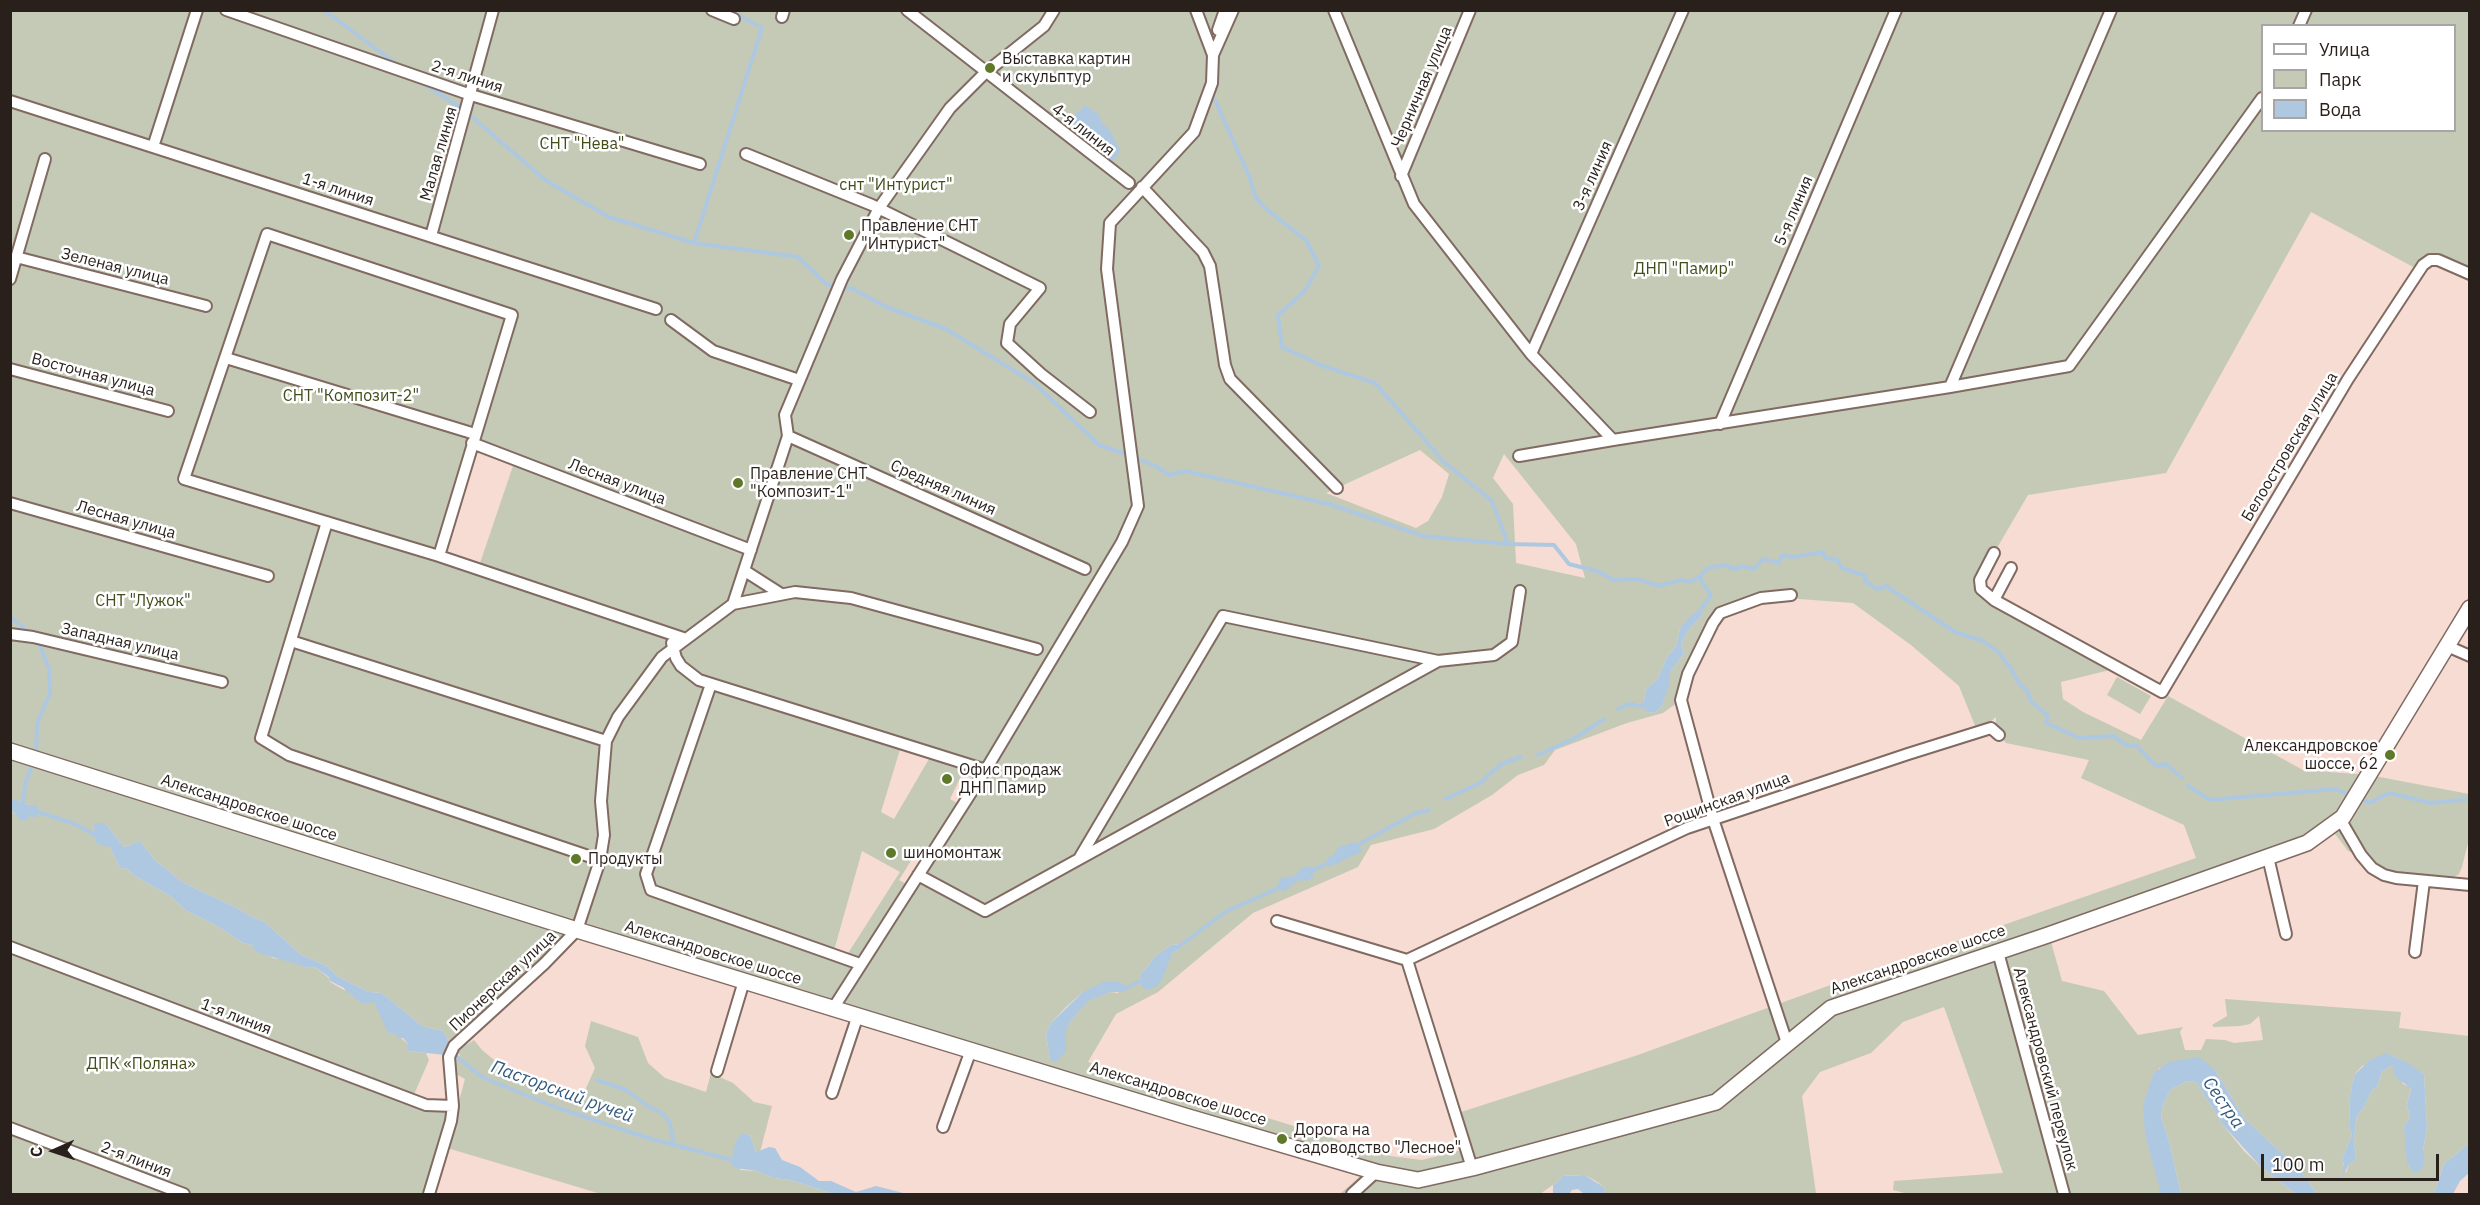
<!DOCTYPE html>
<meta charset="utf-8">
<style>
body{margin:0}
#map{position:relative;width:2480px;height:1205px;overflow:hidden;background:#f6dcd2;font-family:"IBM Plex Sans",sans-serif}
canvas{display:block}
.frame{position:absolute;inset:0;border:12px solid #291f1b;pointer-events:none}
.legend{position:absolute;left:2261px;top:24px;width:195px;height:108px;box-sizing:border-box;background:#fff;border:2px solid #a9a5a4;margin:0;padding:8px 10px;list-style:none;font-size:18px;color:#291f1b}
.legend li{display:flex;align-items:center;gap:12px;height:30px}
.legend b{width:30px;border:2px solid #a9a5a4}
.north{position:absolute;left:24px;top:1121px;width:60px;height:60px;-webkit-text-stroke:4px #fff;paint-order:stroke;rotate:267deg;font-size:16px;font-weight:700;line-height:24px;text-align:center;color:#291f1b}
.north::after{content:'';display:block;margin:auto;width:21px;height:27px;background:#291f1b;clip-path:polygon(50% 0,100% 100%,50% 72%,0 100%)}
.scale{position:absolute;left:2261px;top:1154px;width:178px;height:27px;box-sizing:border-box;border:3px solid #291f1b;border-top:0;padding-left:8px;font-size:18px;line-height:21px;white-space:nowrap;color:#291f1b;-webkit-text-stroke:4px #fff;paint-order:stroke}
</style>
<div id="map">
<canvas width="2480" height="1205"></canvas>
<div class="frame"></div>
<ul class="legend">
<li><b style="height:8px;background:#fff"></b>Улица</li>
<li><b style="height:16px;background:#c4cab6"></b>Парк</li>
<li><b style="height:16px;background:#afc8e1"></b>Вода</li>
</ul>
<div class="north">С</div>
<div class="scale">100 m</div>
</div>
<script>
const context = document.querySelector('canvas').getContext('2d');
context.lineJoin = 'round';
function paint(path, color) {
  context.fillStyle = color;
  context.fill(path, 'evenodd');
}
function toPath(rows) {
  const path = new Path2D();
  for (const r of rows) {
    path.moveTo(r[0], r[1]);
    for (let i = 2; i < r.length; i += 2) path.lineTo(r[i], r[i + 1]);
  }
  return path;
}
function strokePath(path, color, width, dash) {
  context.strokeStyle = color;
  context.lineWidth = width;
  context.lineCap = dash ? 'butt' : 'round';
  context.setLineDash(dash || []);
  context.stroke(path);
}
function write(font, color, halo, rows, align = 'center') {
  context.font = font + ' "IBM Plex Sans",sans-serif';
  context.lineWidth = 5;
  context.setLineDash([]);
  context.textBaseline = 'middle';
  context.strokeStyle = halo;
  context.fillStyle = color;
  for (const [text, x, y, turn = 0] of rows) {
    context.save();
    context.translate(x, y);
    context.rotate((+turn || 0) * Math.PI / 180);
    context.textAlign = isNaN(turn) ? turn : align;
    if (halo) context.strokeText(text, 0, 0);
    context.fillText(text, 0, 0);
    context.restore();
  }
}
const green = toPath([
 [1233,10,2469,11,2469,274,2438,260,2417,269,2311,212,2166,473,2028,495,1994,553,1981,589,2118,668,2061,682,2063,699,2083,712,2141,740,2168,696,2303,770,2369,775,2469,794,2469,839,2462,867,2459,874,2443,883,2396,878,2361,856,2348,851,2330,827,2049,935,2062,981,2104,991,2138,1035,2183,1027,2180,1032,2185,1050,2201,1050,2206,1039,2225,1040,2234,1043,2263,1040,2259,1016,2250,1024,2240,1026,2214,1027,2212,1025,2227,1016,2225,999,2401,1012,2399,1028,2469,1036,2469,1143,2444,1164,2434,1194,2317,1194,2300,1170,2245,1119,2215,1070,2159,1068,2161,1194,2067,1194,1995,960,2062,1194,1908,1194,1893,1190,1894,1181,2003,1173,1944,1007,1903,1022,1871,1053,1820,1072,1802,1096,1816,1193,1812,1194,1605,1194,1604,1187,1596,1181,1584,1175,1578,1175,1562,1176,1560,1180,1540,1194,1340,1194,1367,1170,578,929,451,1045,443,1031,422,1026,382,993,369,992,337,976,327,966,300,954,265,922,252,917,237,908,184,883,155,860,140,841,124,847,105,823,93,825,95,841,110,847,120,868,127,869,135,876,170,896,187,911,219,927,243,943,252,945,273,958,287,960,309,968,315,967,329,978,330,982,353,995,374,1002,395,1033,408,1044,408,1051,426,1053,429,1060,412,1099,458,1105,465,1079,454,1073,452,1059,460,1056,457,1047,468,1044,474,1040,482,1050,516,1078,534,1088,579,1104,595,1068,585,1046,591,1021,638,1037,648,1063,665,1078,706,1092,711,1073,733,1083,754,1102,772,1106,760,1152,756,1152,750,1136,745,1133,740,1170,757,1171,774,1178,790,1180,834,1194,601,1194,444,1147,429,1194,11,1194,10,811,16,814,38,805,30,805,10,798,11,11,1224,11,1211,47],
 [2262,26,2454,26,2454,130,2262,130],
 [473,444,515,460,478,569,439,556],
 [1420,450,1449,474,1442,497,1428,521,1416,528,1326,493],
 [1504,454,1576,544,1585,578,1516,563,1513,504,1493,478],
 [1786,595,1799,599,1853,603,1911,645,1959,686,1978,733,1989,728,1989,723,1996,717,1996,724,2001,730,1999,735,2006,743,2089,760,2081,778,2184,825,2196,858,1825,987,1638,1055,1455,1114,1466,1149,1422,1160,1390,1156,1088,1062,1116,1014,1158,992,1253,913,1358,867,1371,845,1434,829,1492,795,1518,775,1544,765,1555,750,1627,723,1663,713,1681,700,1720,613],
 [1702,615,1687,632,1681,645,1684,653,1670,673,1662,706,1655,713,1648,712,1639,704,1644,701,1646,689,1657,680,1667,657,1676,646,1680,629],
 [902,743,933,752,894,819,881,812],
 [981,763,988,766,962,806,950,799,962,774,972,778],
 [862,851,900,872,845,958,833,954],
 [917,851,929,857,910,886,899,880],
 [1180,944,1179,949,1172,954,1166,965,1162,980,1141,986,1140,975,1149,965,1154,957,1171,945],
 [1125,985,1118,993,1111,992,1088,1000,1070,1022,1050,1060,1046,1035,1051,1023,1066,1007,1083,992],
 [2393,1056,2424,1074,2427,1127,2423,1151,2409,1167,2404,1126,2410,1118,2407,1105,2411,1087,2403,1084,2392,1065,2382,1072,2377,1087,2372,1090,2363,1109,2357,1115,2354,1140,2356,1157,2355,1161,2349,1164,2346,1173,2342,1159,2352,1134,2349,1128,2350,1096,2354,1075,2362,1066],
 [2117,677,2151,696,2140,714,2107,695],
 [2187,1081,2196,1082,2223,1125,2244,1151,2261,1167,2296,1194,2181,1194,2169,1141,2161,1117,2163,1105,2170,1090]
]);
const water = toPath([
 [1085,105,1100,115,1101,122,1110,130,1118,146,1120,152,1112,162,1081,136,1073,124,1074,116],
 [1700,611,1702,615,1687,632,1681,645,1684,653,1670,673,1670,681,1662,706,1655,713,1647,712,1639,704,1644,701,1646,689,1657,680,1667,657,1676,646,1680,629,1691,615],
 [11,798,30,805,38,805,37,818,31,816,25,821,19,820,16,814,11,811],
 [97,823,105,823,124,847,140,841,155,860,184,883,237,908,252,917,265,922,300,954,327,966,337,976,369,992,382,993,422,1026,443,1031,451,1045,445,1055,408,1051,408,1044,403,1038,398,1038,395,1033,388,1033,374,1002,364,1004,353,998,353,995,346,992,344,988,330,981,329,977,315,967,309,968,256,952,252,945,243,943,219,927,187,911,170,896,135,876,127,869,120,868,110,847,99,845,95,841,93,825],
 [1355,842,1362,848,1361,852,1329,867,1327,858,1333,856,1339,847],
 [1309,866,1313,868,1314,877,1306,881,1299,880,1283,892,1277,886,1281,878,1295,876,1302,868],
 [1180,944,1179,949,1172,954,1162,980,1156,987,1148,990,1141,986,1140,975,1149,965,1154,957,1171,945],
 [1103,982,1119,982,1125,985,1124,992,1111,992,1088,1001,1070,1022,1066,1032,1066,1051,1056,1062,1050,1060,1046,1035,1051,1023,1083,992],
 [2386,1053,2408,1063,2424,1074,2427,1127,2423,1151,2425,1158,2423,1166,2419,1172,2414,1173,2407,1163,2404,1126,2410,1118,2407,1105,2411,1088,2396,1078,2392,1065,2382,1072,2377,1087,2372,1090,2363,1109,2357,1115,2354,1140,2356,1157,2355,1161,2349,1164,2342,1178,2344,1165,2342,1159,2352,1134,2349,1128,2350,1096,2354,1075,2370,1060],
 [2199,1057,2215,1070,2245,1119,2300,1170,2317,1194,2296,1194,2261,1167,2223,1125,2196,1082,2187,1081,2170,1090,2163,1105,2161,1117,2169,1141,2181,1194,2161,1194,2145,1134,2143,1105,2154,1073,2169,1062],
 [745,1133,750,1136,756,1152,769,1147,775,1148,782,1160,800,1167,819,1181,831,1181,856,1192,876,1186,907,1194,834,1194,790,1180,774,1178,757,1171,735,1168,732,1165,733,1150,738,1137],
 [2469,1143,2469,1173,2460,1181,2453,1194,2434,1194,2444,1164],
 [1584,1175,1604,1187,1605,1194,1584,1194,1578,1189,1572,1190,1569,1194,1553,1194,1553,1185,1560,1180,1562,1176]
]);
const stream = toPath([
 [324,10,398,65],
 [423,83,464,110,545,180,609,217,694,243,798,257,826,284,853,289,884,306,946,329,1034,383,1099,445,1126,454],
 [1215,100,1249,176,1256,198,1265,208,1306,240,1319,266,1304,292,1278,315,1282,347,1323,366,1375,383,1444,462,1492,501,1508,544],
 [694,243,762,28,729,10],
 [1138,459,1154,465,1169,475,1185,471,1329,504,1423,536,1508,544,1554,545,1569,564,1600,572,1614,580,1638,579,1659,586,1681,580,1690,582,1702,575,1706,569,1713,567,1727,565,1730,568,1737,569,1740,566,1754,569,1763,559,1779,563,1782,555,1793,557,1823,552,1825,558,1837,560,1842,568,1866,576,1865,581,1877,589,1886,586,1955,632,1983,641,1998,652,2010,667,2019,683,2028,692,2031,701,2048,716,2046,723,2079,738,2113,736,2126,745,2137,746,2153,763,2158,766,2166,764,2182,778],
 [1697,615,1711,595,1699,577],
 [10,617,29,632],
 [1618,709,1629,704,1640,706,1645,705],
 [36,755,37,724,50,693,49,669,38,641],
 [1538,755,1577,737,1604,719],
 [2188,786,2210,800,2335,789,2352,796],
 [2359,798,2370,803,2389,793,2431,803,2470,799],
 [1445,799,1480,783,1501,764,1521,757],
 [23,804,25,785,33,762],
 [35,811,75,824,97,836],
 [1356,846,1414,814,1429,810],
 [1309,872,1332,861],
 [1177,948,1225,912,1281,887],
 [1120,988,1124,989,1143,980],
 [456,1056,482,1077,555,1107,648,1138,736,1161],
 [597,1080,626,1090,649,1107,662,1113,670,1123,673,1140,670,1144]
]);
const street = toPath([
 [226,10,471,95,700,164],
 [712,10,734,19],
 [907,10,1129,183],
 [1196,10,1213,55],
 [1334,10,1414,204,1531,354,1613,440,1950,387,2069,366,2262,98],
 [782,17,784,10],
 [2299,26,2306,10],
 [1218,30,1225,10],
 [10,101,656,309],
 [153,147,197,10],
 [746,154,872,205,1040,288,1010,324,1007,343,1041,374,1090,412],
 [1401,176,1470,10],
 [1142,187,1203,252,1210,266,1225,365,1230,379,1337,488],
 [431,236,493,10],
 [16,257,206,306],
 [10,279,45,159],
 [671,320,713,351,799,380],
 [1531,354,1683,10],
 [226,358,475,434],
 [10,369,168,411],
 [1950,387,2111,10],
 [1720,424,1896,10],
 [788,436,1085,569],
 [472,443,751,550],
 [1519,456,1613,440],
 [10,503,268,576],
 [327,522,261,738,289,755,600,860],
 [1994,553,1980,580,1981,589,1994,600,2162,692,2348,379,2423,265,2430,260,2438,260,2470,274],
 [439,556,512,315,267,234,184,479,439,556,686,639],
 [745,571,781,594],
 [1994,600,2011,568],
 [733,604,795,592,851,598,1037,649],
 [10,634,33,637,222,682],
 [291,641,606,741],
 [672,643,676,658,681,666,699,680,986,770],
 [2447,646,2470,656],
 [711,684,646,874,651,890,860,964],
 [2340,819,2361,855,2372,868,2384,875,2396,878,2470,885],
 [1080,857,1223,616,1438,661],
 [2268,857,2286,934],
 [918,875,985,911,1438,661,1494,655,1512,642,1520,591],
 [1277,921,1407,960],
 [10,947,426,1105,453,1106],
 [1998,952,2064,1194],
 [2415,952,2424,881],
 [1407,960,1687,828,1908,754,1991,728,1999,735],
 [1407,960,1472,1168],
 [834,1007,988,766,1122,542,1138,506,1107,269,1110,223,1194,132,1212,83,1213,55,1233,10],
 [1787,1043,1713,819,1681,700,1688,674,1713,623,1720,613,1761,598,1791,595],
 [717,1071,744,981],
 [832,1093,858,1015],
 [943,1127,971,1050],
 [10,1128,184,1194],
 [429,1194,451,1121,453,1106,449,1057,454,1046,544,964,577,930,600,860,604,835,601,801,606,741,618,717,662,657,733,604,788,436,785,415,842,279,879,208,950,108,985,73,1044,26,1054,10],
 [1352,1194,1376,1172]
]);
const secondary = toPath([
 [10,751,577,930,1185,1116,1376,1172,1418,1180,1472,1168,1716,1102,1831,1008,2048,935,2307,843,2343,817,2470,608]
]);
const markers = [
 [990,68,6,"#60782a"],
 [849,235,6,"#60782a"],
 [738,483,6,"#60782a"],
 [2390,755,6,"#60782a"],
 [947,779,6,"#60782a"],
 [891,853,6,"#60782a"],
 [576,859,6,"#60782a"],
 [1282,1139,6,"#60782a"]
];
const poiNames = [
 ["Выставка картин",1002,59],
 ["и скульптур",1002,77],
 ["Правление СНТ",861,226],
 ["\"Интурист\"",861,244],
 ["Правление СНТ",750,474],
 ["\"Композит-1\"",750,492],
 ["Александровское",2378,746,"right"],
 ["шоссе, 62",2378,764,"right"],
 ["Офис продаж",959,770],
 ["ДНП Памир",959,788],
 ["шиномонтаж",903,853],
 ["Продукты",588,859],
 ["Дорога на",1294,1130],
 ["садоводство \"Лесное\"",1294,1148]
];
const streetNames = [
 ["2-я линия",467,77,18],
 ["Черничная улица",1422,87,-67],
 ["4-я линия",1083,130,38],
 ["Малая линия",439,154,-74],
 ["3-я линия",1593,176,-66],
 ["1-я линия",338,190,18],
 ["5-я линия",1794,211,-67],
 ["Зеленая улица",115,267,14],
 ["Восточная улица",93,375,15],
 ["Белоостровская улица",2290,447,-59],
 ["Лесная улица",617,482,21],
 ["Средняя линия",943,488,24],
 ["Лесная улица",126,520,16],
 ["Западная улица",120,642,13],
 ["Рощинская улица",1727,800,-20],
 ["Александровское шоссе",249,808,18],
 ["Александровское шоссе",713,953,17],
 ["Александровское шоссе",1918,960,-19],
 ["Пионерская улица",503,981,-43],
 ["1-я линия",236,1017,21],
 ["Александровский переулок",2045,1069,75],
 ["Александровское шоссе",1178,1094,17],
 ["2-я линия",136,1160,21]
];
const parkNames = [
 ["СНТ \"Нева\"",582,144],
 ["снт \"Интурист\"",896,185],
 ["ДНП \"Памир\"",1684,269],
 ["СНТ \"Композит-2\"",351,396],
 ["СНТ \"Лужок\"",143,601],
 ["ДПК «Поляна»",141,1064]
];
const waterNames = [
 ["Пасторский ручей",562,1092,20],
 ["Сестра",2223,1103,55]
];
paint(green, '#c4cab6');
paint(water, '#afc8e1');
strokePath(stream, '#afc8e1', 4);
strokePath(street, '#816a61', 14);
strokePath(secondary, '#816a61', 18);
strokePath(street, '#fff', 10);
strokePath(secondary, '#fff', 15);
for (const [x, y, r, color] of markers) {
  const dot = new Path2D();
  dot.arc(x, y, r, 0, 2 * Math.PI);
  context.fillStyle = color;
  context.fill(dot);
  strokePath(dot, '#fff', 2);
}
write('16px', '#291f1b', '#fff', poiNames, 'left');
write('16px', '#291f1b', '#fff', streetNames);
write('16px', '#434d1a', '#fff', parkNames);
write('italic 18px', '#32597e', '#fff', waterNames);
</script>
